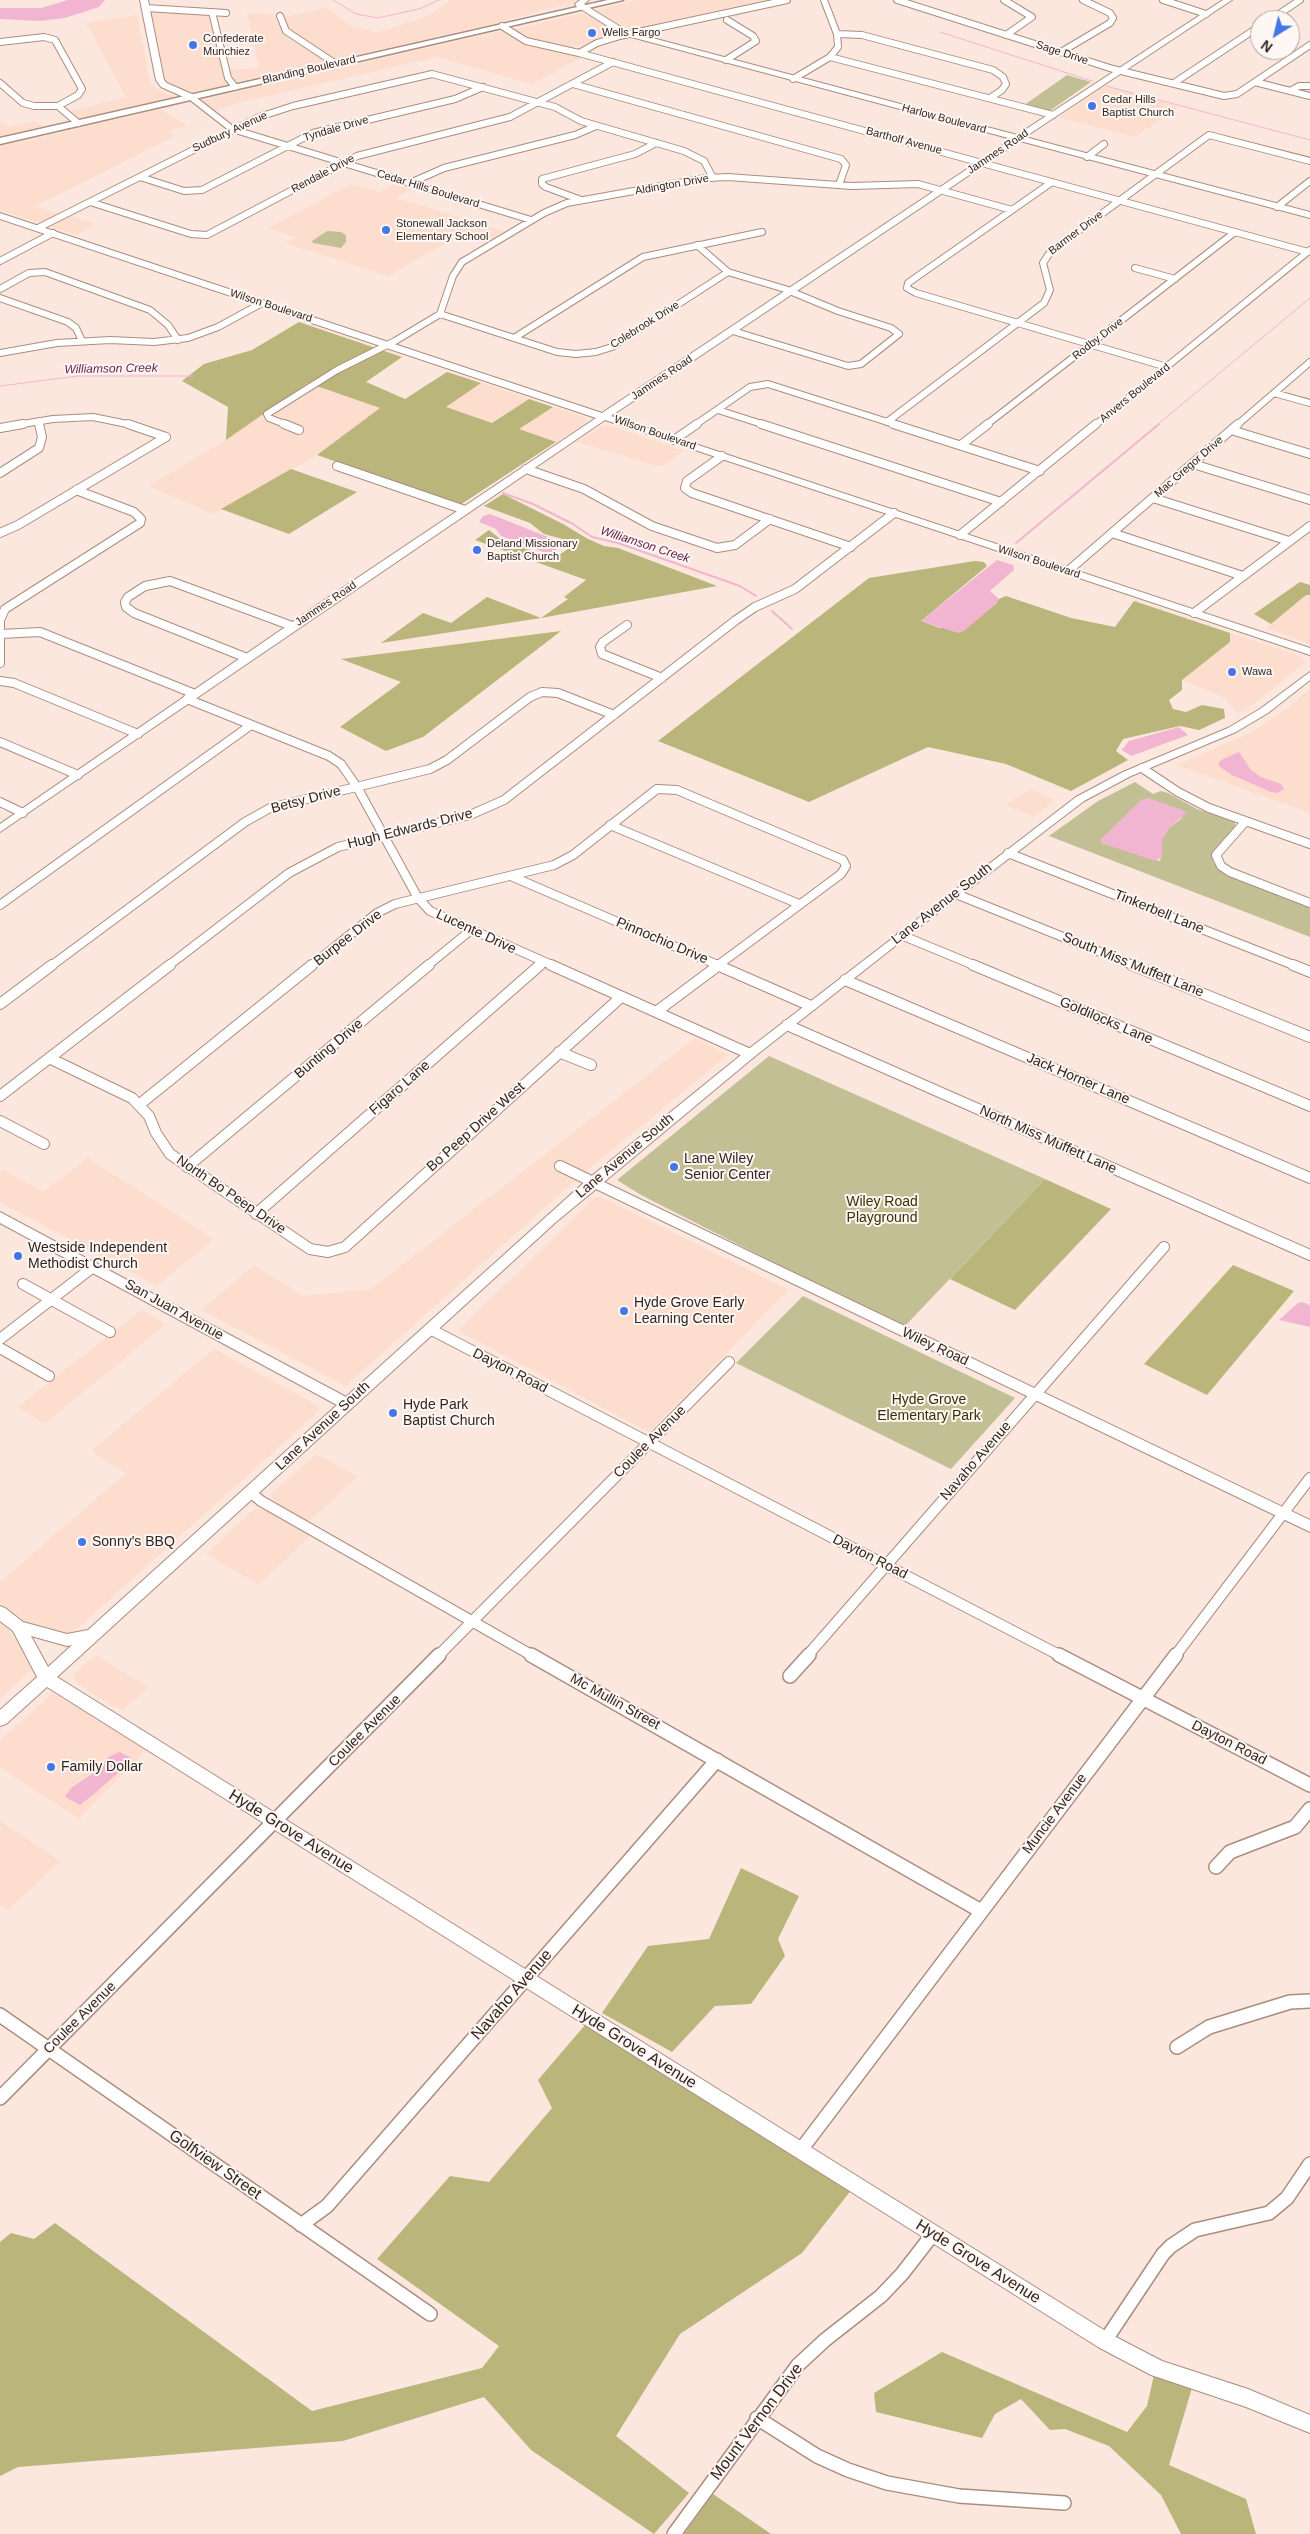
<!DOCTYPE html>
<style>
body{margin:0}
#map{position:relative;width:1310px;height:2534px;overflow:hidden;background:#fbe7de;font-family:Helvetica,sans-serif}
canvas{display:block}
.north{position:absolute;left:1250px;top:10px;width:50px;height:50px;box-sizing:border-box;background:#fef7f4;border:1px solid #aca39f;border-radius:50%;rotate:216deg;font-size:14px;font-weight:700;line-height:20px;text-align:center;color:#312520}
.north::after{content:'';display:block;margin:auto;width:18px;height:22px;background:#4476e7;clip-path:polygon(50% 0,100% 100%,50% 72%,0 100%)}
</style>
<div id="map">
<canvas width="1310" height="2534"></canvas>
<div class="north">N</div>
</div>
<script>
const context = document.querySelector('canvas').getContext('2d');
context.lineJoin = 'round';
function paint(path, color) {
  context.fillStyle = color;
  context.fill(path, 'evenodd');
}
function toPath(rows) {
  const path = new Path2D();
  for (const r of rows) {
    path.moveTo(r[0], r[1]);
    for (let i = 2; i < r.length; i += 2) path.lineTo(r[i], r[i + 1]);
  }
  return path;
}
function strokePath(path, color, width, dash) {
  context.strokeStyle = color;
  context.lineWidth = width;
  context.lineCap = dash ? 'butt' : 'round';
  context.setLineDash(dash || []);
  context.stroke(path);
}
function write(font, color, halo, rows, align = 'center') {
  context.font = font + ' Helvetica,sans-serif';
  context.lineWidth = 4;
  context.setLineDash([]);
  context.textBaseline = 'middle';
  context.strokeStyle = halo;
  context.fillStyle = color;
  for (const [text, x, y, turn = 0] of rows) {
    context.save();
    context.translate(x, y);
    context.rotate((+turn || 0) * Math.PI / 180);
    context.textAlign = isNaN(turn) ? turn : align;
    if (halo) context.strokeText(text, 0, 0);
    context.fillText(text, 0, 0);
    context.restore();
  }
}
const built = toPath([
 [451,0,575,0,568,6,549,8,501,22,334,60,288,30,284,17,327,8,349,25,376,33,428,16],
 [639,0,775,0,634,32,596,10],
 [153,10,211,15,227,85,189,94,166,83,161,72,150,12],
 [247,13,273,14,286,37,327,62,234,82,230,70,260,68],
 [583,13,618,32,618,34,569,48,526,39,511,30],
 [137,15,151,86,175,97,79,119,73,116,68,112,126,97,86,23],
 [502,31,516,39,533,44,584,56,533,84,437,57,237,103,214,112,202,104,202,100],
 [1104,86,1136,94,1179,107,1135,137,1059,117],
 [161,109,187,126,168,131,175,136,36,206,61,215,42,224,0,210,0,147],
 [0,120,9,127,36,121,43,127,0,137],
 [397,183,413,188,396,198,504,231,485,243,460,235,388,276,285,243,295,237,268,228,351,184,379,192],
 [67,215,96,224,76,235,49,226],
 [308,383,381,408,317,455,213,514,148,486,226,440],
 [481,383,529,399,492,423,445,407],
 [553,407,586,418,587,422,556,442,518,429],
 [607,425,610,426,684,451,661,467,577,442,600,427],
 [1306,595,1310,595,1310,644,1266,628],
 [1230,633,1300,656,1306,662,1254,704,1238,713,1230,706,1226,698,1182,680,1230,642],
 [1310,689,1310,813,1177,765,1250,733,1280,714],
 [1031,789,1055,800,1034,817,1006,805],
 [695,1038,728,1055,572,1183,346,1386,201,1310,254,1265,303,1296,371,1289],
 [88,1158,214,1239,157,1286,0,1202,0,1171,2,1169,43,1192],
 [595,1197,602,1197,789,1290,649,1432,458,1331],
 [141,1310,166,1324,45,1424,18,1407],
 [214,1349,319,1406,318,1412,69,1636,43,1632,24,1622,0,1602,0,1582,126,1473,91,1451],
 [316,1454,358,1476,307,1524,285,1511,270,1495],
 [255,1508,268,1510,312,1534,259,1585,206,1554],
 [0,1620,18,1642,31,1670,0,1699],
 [96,1655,148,1687,123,1710,112,1706,78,1684,72,1676],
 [51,1694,59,1696,147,1749,79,1819,0,1767,0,1741],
 [0,1821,60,1861,9,1910,0,1905]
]);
const green = toPath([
 [1067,75,1091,82,1048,112,1023,106],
 [327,231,341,232,346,235,346,242,341,248,313,243,312,241],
 [1135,782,1153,794,1161,791,1168,793,1197,809,1235,822,1235,827,1214,850,1213,862,1218,868,1310,905,1310,937,1049,836,1098,801],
 [1183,817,1169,828,1162,839,1162,857,1159,861,1102,843],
 [769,1056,1045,1179,905,1326,806,1279,641,1195,617,1180],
 [803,1296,1015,1398,951,1469,736,1363]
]);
const forest = toPath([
 [299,322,402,357,366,382,405,399,447,372,481,383,446,407,492,423,529,399,553,407,519,429,556,442,460,505,317,455,380,408,308,383,226,440,228,407,182,381,204,364,252,350],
 [291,469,357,492,289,534,221,509],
 [503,494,563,524,588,539,604,546,618,548,717,586,541,618,381,643,423,613,451,623,487,597,541,618,568,599,564,597,586,580,475,540,489,530,499,538,553,559,568,549,566,540,544,534,530,523,484,506],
 [975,561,984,562,987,566,921,621,940,628,996,604,999,599,1006,596,1071,618,1115,627,1134,601,1230,633,1230,642,1182,680,1182,690,1169,700,1173,709,1186,712,1202,705,1224,709,1225,718,1199,730,1180,726,1123,739,1116,751,1128,760,1071,791,1006,764,928,747,809,802,658,741,869,578],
 [1300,582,1310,585,1310,595,1306,595,1271,624,1254,614],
 [561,631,423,737,386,751,340,727,401,682,341,659],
 [1045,1179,1111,1209,1015,1310,950,1279],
 [1233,1265,1294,1291,1207,1395,1144,1364],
 [741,1868,799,1896,778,1939,785,1956,751,2004,715,2006,672,2052,602,2013,648,1946,709,1939],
 [585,2025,852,2189,802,2253,680,2334,616,2436,689,2493,654,2534,531,2450,484,2397,343,2441,18,2467,0,2476,0,2242,11,2233,34,2239,55,2223,312,2411,482,2368,499,2346,377,2259,450,2176,489,2182,552,2108,538,2080],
 [942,2352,1127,2432,1147,2406,1154,2375,1192,2388,1169,2465,1246,2499,1256,2534,1181,2534,1161,2495,1109,2446,1065,2429,1050,2430,1021,2399,995,2414,982,2438,876,2412,874,2393],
 [713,2494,771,2534,684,2534]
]);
const water = toPath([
 [68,0,105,0,99,7,65,18,40,21,0,19,0,8,41,8],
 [490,514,553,539,557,548,556,551,546,553,501,536,496,529,479,522,483,516],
 [997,560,1013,565,1014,570,990,591,999,599,996,604,964,631,958,633,921,621],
 [1179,727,1188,735,1131,756,1122,750,1129,741],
 [1239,752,1251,770,1261,777,1281,784,1284,789,1277,793,1271,792,1232,775,1220,767,1218,763,1223,759],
 [1149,798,1187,812,1169,828,1162,839,1162,857,1155,861,1102,843,1100,840,1141,800],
 [1302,1302,1310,1305,1310,1327,1279,1320,1298,1303],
 [120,1752,131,1758,129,1763,94,1794,80,1805,67,1798,65,1796,71,1788,92,1774,110,1756]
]);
const streamFar1 = toPath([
 [333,0,356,14,378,18,419,9,439,0],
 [940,32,1092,81],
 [1106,86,1310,140],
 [0,386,78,376,193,376],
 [1157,425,1310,298]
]);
const stream = toPath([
 [503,493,533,504,573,524,592,537,618,543,740,586,756,596],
 [1016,543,1159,424],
 [772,611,792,629]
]);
const streetFar3 = toPath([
 [897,0,1113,69,1224,96,1237,94,1310,45],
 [1004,0,1032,17,1006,35],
 [1163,0,1206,14],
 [146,8,226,13],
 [212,12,228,78,235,87],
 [280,16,286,31,336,64],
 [1270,20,1300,0],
 [502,26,526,41,579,53,1308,252],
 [837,34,862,35,993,70,1003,77,1006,84,1002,90,990,98],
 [0,42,44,37,55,40,82,89,78,95,58,106],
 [1061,52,1110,23,1113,18,1110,13,1083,0],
 [579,53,597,43,620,36,787,0],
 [830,57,1053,115],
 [726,60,756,41,753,36,727,20],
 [793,79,830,57,838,47,837,34,824,0],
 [1255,82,1310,96],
 [0,83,23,103,34,106,58,106,78,123],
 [1174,83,1260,26],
 [573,84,841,159,846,165,839,185],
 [1290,91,1299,86,1310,86],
 [191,97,232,129,531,220],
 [1087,157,1104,144],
 [140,177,184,191,202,190,313,133,455,99,483,87],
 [1052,182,908,283,907,288,916,293,1167,367],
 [410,183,444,168,575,135,596,126],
 [581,200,546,187,542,184,542,179,635,154,656,143],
 [90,202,191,234,207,235,357,156,510,117,613,62],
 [1277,207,1310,181],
 [38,228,259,117,293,106,432,74,555,107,581,121,684,151,704,161,713,178],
 [697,245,728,272,785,289,838,311,891,328,899,334,861,364,848,366,733,331],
 [0,261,53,233],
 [1135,268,1175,279],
 [0,289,29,273,45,272,150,310,168,325,178,340],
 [0,298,68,322,76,328,82,341],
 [440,314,557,352,576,354,596,352,612,347,728,272],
 [514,338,643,257,762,232],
 [0,353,57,343,110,340,154,342,188,338,218,327,262,303],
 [1274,393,1310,403],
 [718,410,765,425],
 [38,422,39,425],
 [887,422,1044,303,1050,290,1043,263,1051,251,1209,135,1310,161],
 [16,425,53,419,93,417,132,425],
 [287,425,269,418,267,414,337,370,395,341,440,314,453,276,462,262,544,213,567,203,706,178,728,177,852,186,918,184,1012,210],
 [695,425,750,387,768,384,897,425],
 [986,425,1235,232],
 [1095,425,1310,250],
 [1237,425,1310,362]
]);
const streetFar2 = toPath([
 [128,424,166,437],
 [284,424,299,430],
 [761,424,1001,502],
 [893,424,1040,471],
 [0,428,23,424],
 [1231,430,1310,454],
 [674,440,697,424],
 [961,445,988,424],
 [722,456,687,481,685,488,692,493,851,547],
 [1193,464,1310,500],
 [337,466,465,510],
 [526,469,584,489,652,526,717,548,735,545,770,519],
 [0,473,39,448,42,437,39,424],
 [1153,498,1289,541],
 [0,533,18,525,166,437],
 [1112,533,1243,576],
 [960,535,1096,424],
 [1068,571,1238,424],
 [1194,613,1310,526],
 [627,625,603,642,600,647,602,654,662,678],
 [1,634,40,632,195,694],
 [247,658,134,613,126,607,125,602,128,597,145,586,170,581,292,626],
 [0,663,0,620,5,609,140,523,141,519,134,512,76,490],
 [0,681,14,683,138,734],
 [187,699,329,756,341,764,357,787,418,898,430,911,554,966],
 [0,742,78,775],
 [1142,768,1178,792,1209,808,1310,844],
 [0,802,23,813],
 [1245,822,1216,855,1221,866,1230,872,1310,903],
 [610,825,799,904],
 [1008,853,1296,966],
 [513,877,720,966],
 [956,894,1135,966],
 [0,905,251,725],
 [901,935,976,966],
 [51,966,245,822,270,808,430,769,447,760,530,697,542,692,558,693,614,715],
 [168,966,289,873,338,847,470,815,504,800,736,620,755,607,795,589,894,513],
 [311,966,377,913,395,904,554,865,573,855,657,789,677,790,843,860,846,866,841,874,717,966],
 [427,966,471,930],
 [539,966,544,962]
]);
const streetFar1 = toPath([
 [551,965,750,1054],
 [717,965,811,1006],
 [973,965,1310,1106],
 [1132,965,1310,1037],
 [1293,965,1310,972],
 [845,980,1310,1178],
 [0,1004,52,965],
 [656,1012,719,965],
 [787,1025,1310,1255],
 [559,1052,591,1065],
 [49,1058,132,1098,149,1116,156,1133,170,1154,310,1249,328,1252,345,1247,621,997],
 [0,1096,170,965],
 [140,1104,312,965],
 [0,1121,44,1144],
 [560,1166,593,1182],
 [187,1167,429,965],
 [256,1214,540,965],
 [23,1284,110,1332],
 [430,1329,1061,1656],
 [0,1339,93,1267],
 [0,1348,49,1376],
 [250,1492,261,1501,533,1656],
 [438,1656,729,1362],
 [807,1656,1164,1247],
 [1175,1656,1310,1478]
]);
const street = toPath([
 [531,1655,981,1911],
 [1059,1655,1310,1785],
 [790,1676,809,1655],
 [1216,1867,1230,1852,1295,1827,1310,1809],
 [0,2015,430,2314],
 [1177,2047,1209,2027,1290,2002,1310,2001],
 [0,2098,439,1655],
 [800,2151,1176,1655],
 [301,2225,327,2206,717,1760],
 [1105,2341,1163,2254,1171,2246,1195,2230,1269,2213,1287,2198,1310,2164],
 [757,2418,817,2456,848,2470,887,2483,959,2496,1064,2503],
 [674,2534,798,2365,825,2340,881,2296,902,2274,933,2234]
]);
const secondary = toPath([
 [140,0,148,0,164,80,167,83,194,95,194,99,188,99,161,87,156,80,140,0],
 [580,0,589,0,584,4,598,13,626,30,645,36,1017,135,1223,0,1232,0,1025,137,1310,212,1310,218,1020,141,611,416,1310,648,1310,655,605,420,0,832,0,824,317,605,596,418,0,219,0,213,602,413,1012,139,620,34,576,6,575,4,580,0],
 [1310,672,1310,680,1268,713,1236,732,1131,776,1084,801,913,932,754,1057,604,1182,1310,1520,1310,1532,596,1189,556,1222,57,1677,1112,2335,1162,2361,1248,2389,1310,2415,1310,2433,1246,2407,1151,2375,1098,2347,47,1687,6,1724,0,1726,0,1710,37,1677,13,1631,0,1621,0,1606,5,1608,23,1622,67,1634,88,1630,337,1405,0,1223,0,1212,346,1397,588,1179,746,1051,1076,797,1123,772,1228,728,1260,709,1310,672],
 [31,1636,67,1646,72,1645,48,1667,31,1636]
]);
const primary = toPath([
 [608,0,623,0,0,144,0,138,608,0]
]);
const markers = [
 [592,33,5,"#4476e7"],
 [193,45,5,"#4476e7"],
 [1092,106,5,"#4476e7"],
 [386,230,5,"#4476e7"],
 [477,550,5,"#4476e7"],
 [1232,672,5,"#4476e7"],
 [674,1167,5,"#4476e7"],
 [18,1256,5,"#4476e7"],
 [624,1311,5,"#4476e7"],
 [393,1413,5,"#4476e7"],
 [82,1542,5,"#4476e7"],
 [51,1767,5,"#4476e7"]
];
const farPoinames = [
 ["Wells Fargo",602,33],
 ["Confederate",203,39],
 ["Munchiez",203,52],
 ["Cedar Hills",1102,100],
 ["Baptist Church",1102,113],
 ["Stonewall Jackson",396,224],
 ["Elementary School",396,237],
 ["Deland Missionary",487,544],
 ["Baptist Church",487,557],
 ["Wawa",1242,672]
];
const farStreetnames = [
 ["Sage Drive",1062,53,18],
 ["Blanding Boulevard",309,70,-13],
 ["Harlow Boulevard",944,119,15],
 ["Tyndale Drive",336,129,-16],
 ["Sudbury Avenue",230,132,-25],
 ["Bartholf Avenue",904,141,15],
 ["Jammes Road",998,152,-34],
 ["Rendale Drive",323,174,-28],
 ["Aldington Drive",672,185,-10],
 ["Cedar Hills Boulevard",428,189,17],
 ["Barmer Drive",1076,233,-37],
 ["Wilson Boulevard",271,306,18],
 ["Colebrook Drive",645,325,-32],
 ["Rodby Drive",1098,339,-38],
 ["Jammes Road",662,378,-34],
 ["Anvers Boulevard",1135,393,-39],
 ["Wilson Boulevard",655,433,19],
 ["Mac Gregor Drive",1189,467,-41],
 ["Wilson Boulevard",1039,562,18],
 ["Jammes Road",326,604,-34]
];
const farWaternames = [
 ["Williamson Creek",111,369,-1],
 ["Williamson Creek",645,545,18]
];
const streetNames = [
 ["Betsy Drive",306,800,-15],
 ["Hugh Edwards Drive",410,829,-14],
 ["Lane Avenue South",942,904,-38],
 ["Tinkerbell Lane",1159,912,22],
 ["Lucente Drive",476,932,25],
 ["Burpee Drive",348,938,-38],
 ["Pinnochio Drive",662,941,23],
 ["South Miss Muffett Lane",1133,965,22],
 ["Goldilocks Lane",1106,1021,23],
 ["Bunting Drive",329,1049,-40],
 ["Jack Horner Lane",1078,1079,23],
 ["Figaro Lane",400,1088,-41],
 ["Bo Peep Drive West",476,1127,-42],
 ["North Miss Muffett Lane",1048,1140,24],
 ["Lane Avenue South",625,1156,-40],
 ["North Bo Peep Drive",231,1195,34],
 ["San Juan Avenue",174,1310,29],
 ["Wiley Road",935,1347,25],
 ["Dayton Road",510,1371,27],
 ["Lane Avenue South",323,1426,-43],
 ["Coulee Avenue",650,1442,-45],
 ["Navaho Avenue",976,1461,-49],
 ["Dayton Road",870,1557,27],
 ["Mc Mullin Street",615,1702,29],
 ["Coulee Avenue",365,1731,-45],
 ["Dayton Road",1229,1743,27],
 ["Muncie Avenue",1055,1814,-53],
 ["Coulee Avenue",80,2018,-45]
];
const poiNames = [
 ["Lane Wiley",684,1159],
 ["Senior Center",684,1175],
 ["Westside Independent",28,1248],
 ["Methodist Church",28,1264],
 ["Hyde Grove Early",634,1303],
 ["Learning Center",634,1319],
 ["Hyde Park",403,1405],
 ["Baptist Church",403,1421],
 ["Sonny's BBQ",92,1542],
 ["Family Dollar",61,1767]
];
const parkNames = [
 ["Wiley Road",882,1202],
 ["Playground",882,1218],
 ["Hyde Grove",929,1400],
 ["Elementary Park",929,1416]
];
const nearStreetnames = [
 ["Hyde Grove Avenue",291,1832,32],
 ["Navaho Avenue",512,1995,-49],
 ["Hyde Grove Avenue",634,2047,32],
 ["Golfview Street",215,2165,35],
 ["Hyde Grove Avenue",978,2262,32],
 ["Mount Vernon Drive",757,2422,-53]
];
paint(built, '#fdddcd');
paint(green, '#c3bf95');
paint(forest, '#bab57a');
paint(water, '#f2b5d1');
strokePath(streamFar1, '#f2b5d1', 1);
strokePath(stream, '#f2b5d1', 2);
strokePath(streetFar3, '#ab8d7f', 8);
strokePath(streetFar2, '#ab8d7f', 10);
strokePath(streetFar1, '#ab8d7f', 12);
strokePath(street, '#ab8d7f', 16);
strokePath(secondary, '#ab8d7f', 2);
strokePath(primary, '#ab8d7f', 3);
strokePath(streetFar3, '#fff', 6);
strokePath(streetFar2, '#fff', 8);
strokePath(streetFar1, '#fff', 10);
strokePath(street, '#fff', 13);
paint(secondary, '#fff');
paint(primary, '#fff');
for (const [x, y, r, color] of markers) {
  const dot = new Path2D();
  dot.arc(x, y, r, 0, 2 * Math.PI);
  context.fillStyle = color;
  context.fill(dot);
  strokePath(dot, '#fef7f4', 2);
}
write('11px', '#312520', '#fef7f4', farPoinames, 'left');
write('11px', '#312520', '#fef7f4', farStreetnames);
write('italic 12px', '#621d44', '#fef7f4', farWaternames);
write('14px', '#312520', '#fef7f4', streetNames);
write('14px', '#312520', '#fef7f4', poiNames, 'left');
write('14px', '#363100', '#fef7f4', parkNames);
write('16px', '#312520', '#fef7f4', nearStreetnames);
</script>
